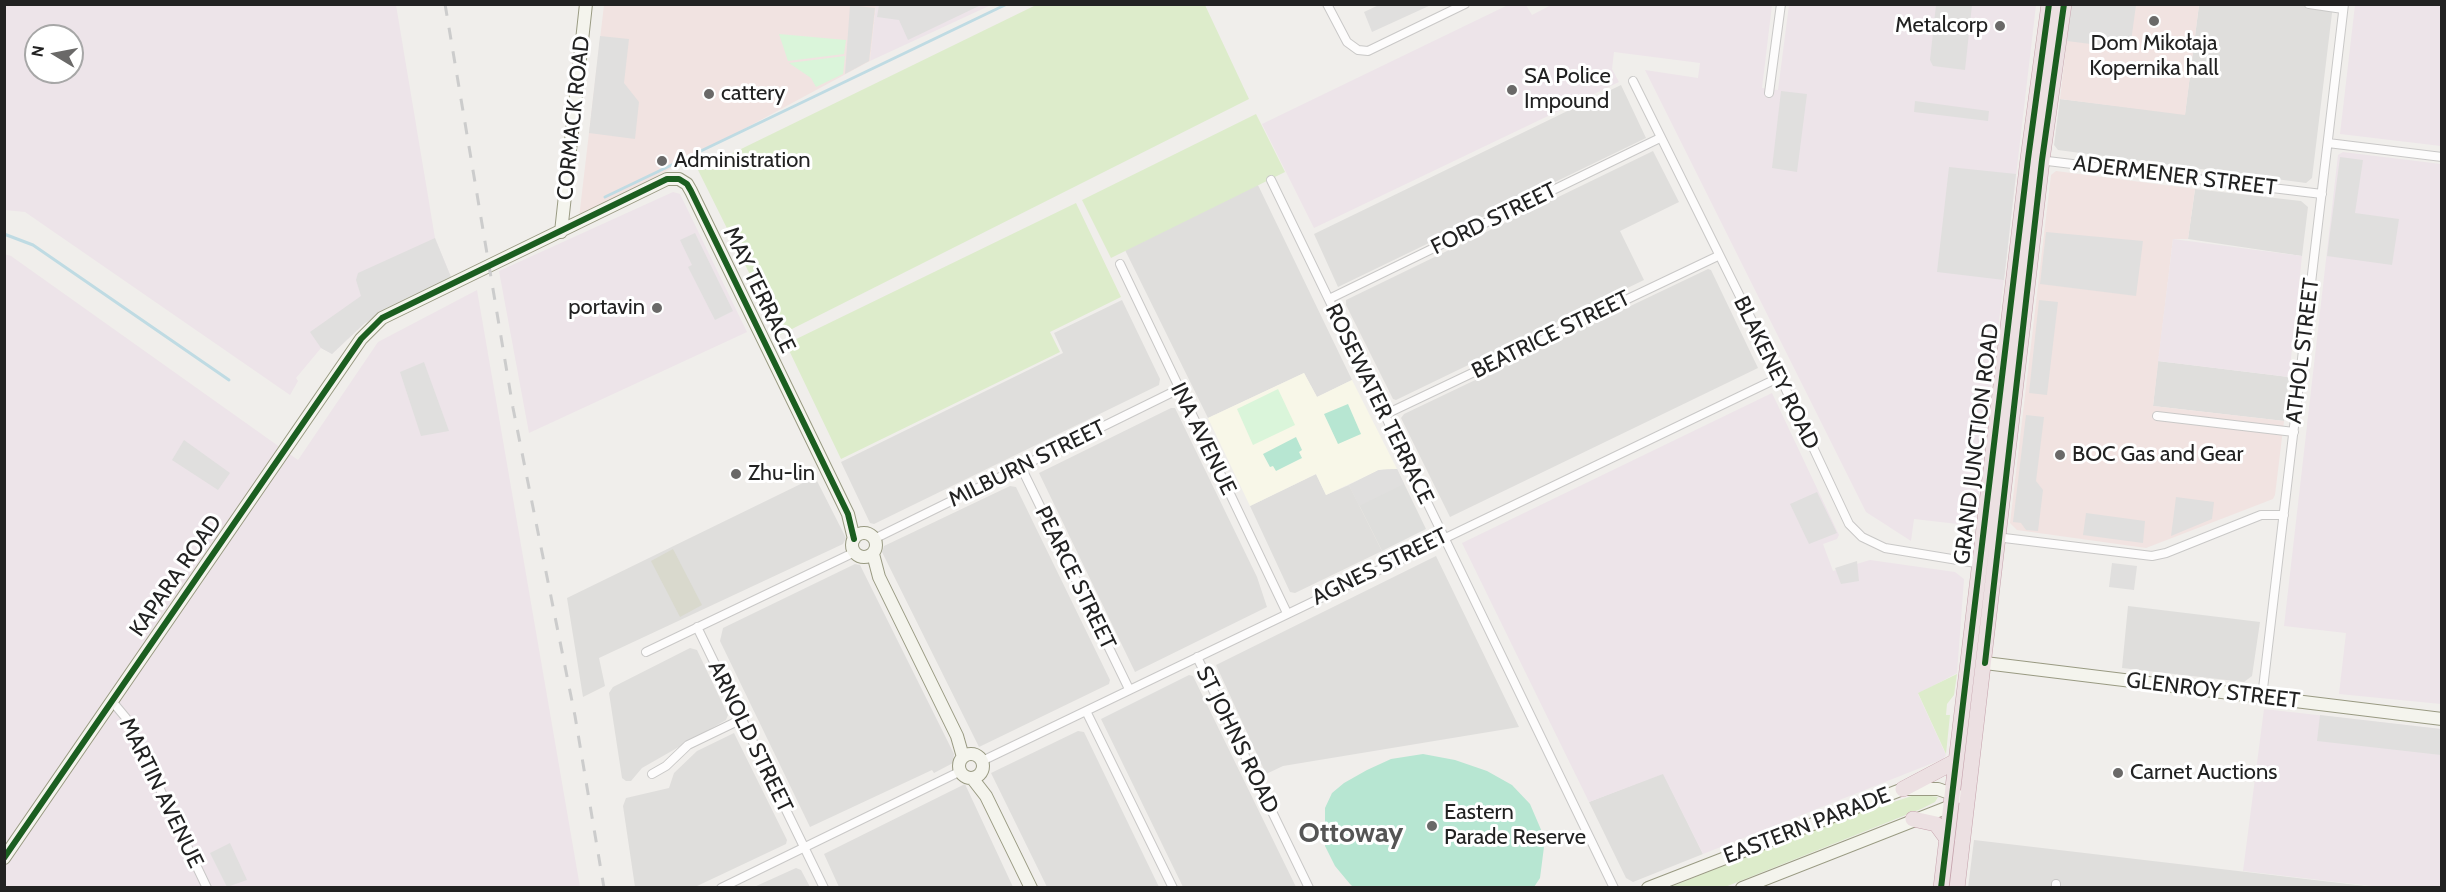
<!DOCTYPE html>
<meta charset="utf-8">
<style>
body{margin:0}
#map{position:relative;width:2446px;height:892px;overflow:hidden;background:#f0eeeb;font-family:Cabin,sans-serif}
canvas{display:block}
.frame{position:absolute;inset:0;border:6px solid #222;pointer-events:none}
.north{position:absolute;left:24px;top:24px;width:60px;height:60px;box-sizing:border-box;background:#fff;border:2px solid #a7a7a7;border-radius:50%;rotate:280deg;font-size:16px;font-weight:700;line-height:24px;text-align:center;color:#222}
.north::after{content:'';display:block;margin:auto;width:21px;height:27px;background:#6a6968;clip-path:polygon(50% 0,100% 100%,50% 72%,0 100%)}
</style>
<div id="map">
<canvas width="2446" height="892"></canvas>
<div class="frame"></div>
<div class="north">N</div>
</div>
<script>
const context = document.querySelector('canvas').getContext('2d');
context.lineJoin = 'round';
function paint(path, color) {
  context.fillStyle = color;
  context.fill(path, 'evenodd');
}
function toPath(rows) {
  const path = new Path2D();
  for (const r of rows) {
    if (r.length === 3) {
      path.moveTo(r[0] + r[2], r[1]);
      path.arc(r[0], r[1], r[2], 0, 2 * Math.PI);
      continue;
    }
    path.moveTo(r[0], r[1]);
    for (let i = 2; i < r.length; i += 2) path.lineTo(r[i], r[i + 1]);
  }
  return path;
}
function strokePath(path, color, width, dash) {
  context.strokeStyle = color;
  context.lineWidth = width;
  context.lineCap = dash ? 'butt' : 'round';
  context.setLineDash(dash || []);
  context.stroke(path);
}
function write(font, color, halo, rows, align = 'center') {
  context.font = font + ' Cabin,sans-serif';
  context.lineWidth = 6;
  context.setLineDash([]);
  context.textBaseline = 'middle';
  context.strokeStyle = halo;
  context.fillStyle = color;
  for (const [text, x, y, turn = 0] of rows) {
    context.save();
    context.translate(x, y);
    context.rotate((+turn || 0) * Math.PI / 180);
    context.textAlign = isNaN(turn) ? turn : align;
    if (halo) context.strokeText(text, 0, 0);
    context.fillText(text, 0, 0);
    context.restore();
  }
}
const residential = toPath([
 [2199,5,2333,5,2312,178,2306,183,2058,150,2054,145,2060,99,2185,114],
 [1621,85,1646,138,1338,287,1314,234],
 [1653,151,1679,202,1620,231,1644,280,1396,400,1393,399,1346,305,1346,300],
 [1257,183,1352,380,1317,397,1304,373,1208,418,1125,250],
 [2195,189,2301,201,2308,207,2302,256,2188,239],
 [1708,269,1711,270,1758,368,1450,517,1401,418,1404,414],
 [1122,300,1160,379,1159,385,874,524,870,523,841,462,1063,353,1054,333],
 [2158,361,2289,377,2284,421,2153,406],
 [1171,408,1175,408,1257,577,1267,607,1135,672,1039,473],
 [1316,474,1326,495,1349,485,1382,551,1295,593,1290,592,1250,506],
 [815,477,846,538,843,544,599,658,605,686,583,697,567,598],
 [1010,486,1016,487,1110,680,1109,684,979,747,882,552,884,546],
 [1436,556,1519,727,1283,766,1266,774,1216,665],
 [855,564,860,565,954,754,953,763,934,773,932,770,810,827,720,641,723,628],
 [2128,606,2260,622,2252,676,2244,682,2122,668],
 [690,648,697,650,728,715,726,720,642,768,631,781,626,781,622,778,609,693,613,687],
 [1189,675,1193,676,1296,887,1183,887,1101,719],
 [1078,731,1084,732,1159,887,1047,887,991,773],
 [734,733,787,840,786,844,695,887,635,887,623,806,626,798,669,788,674,773,697,751],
 [1663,773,1703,854,1633,882,1626,878,1589,802],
 [965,784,1013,887,839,887,824,854],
 [1974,840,2374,887,1968,888],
 [796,868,801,870,810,887,754,887]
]);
const commercial = toPath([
 [604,5,876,5,870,61,579,218],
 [2071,5,2199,5,2185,115,2060,99],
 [2056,171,2195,189,2188,239,2173,239,2153,406,2284,421,2275,495,2273,499,2146,548,2017,530,2010,523,2051,175]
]);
const industrial = toPath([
 [1553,4,1772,5,1762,88,1778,90,1789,5,2036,5,1975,526,1914,519,1911,541,1866,512,1645,70,1698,78,1700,63,1614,52,1612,69,1619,82,1314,228,1262,124,1508,5,1526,5,1532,15],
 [5,5,396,5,435,238,451,277,365,323,332,354,321,348,296,378,298,381,290,395,25,212,5,210],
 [36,36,72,36,72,72,36,72],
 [874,5,991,5,870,61,876,5],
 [2355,5,2441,5,2441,146,2340,134],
 [2343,152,2441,164,2441,704,2339,694,2346,633,2284,626,2338,155],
 [673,192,680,194,747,332,529,433,499,271],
 [2173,239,2302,256,2289,377,2158,361],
 [4,254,11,256,298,460,378,342,477,290,580,887,5,887],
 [1772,393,1839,535,1837,539,1823,544,1833,571,1870,560,1955,572,1964,579,1957,673,1918,694,1946,755,1943,759,1703,854,1663,774,1589,802,1462,543],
 [2264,709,2441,729,2441,887,2380,887,2243,871]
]);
const education = toPath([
 [1304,373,1317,397,1352,380,1397,469,1379,470,1326,495,1316,474,1250,506,1208,418]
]);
const religious = toPath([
 [1397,469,1426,529,1382,551,1349,485,1379,470]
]);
const construction = toPath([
 [673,549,702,605,680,617,651,561]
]);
const grass = toPath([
 [1036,5,1205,5,1249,99,780,335,698,170],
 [1256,114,1285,172,1111,258,1082,200],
 [1076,203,1121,297,1050,332,1060,352,841,459,786,344],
 [1957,674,1954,695,1947,704,1946,715,1950,715,1946,754,1918,693],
 [1918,794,1938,797,1935,802,1921,809,1725,887,1668,888,1835,821]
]);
const park = toPath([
 [779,34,846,40,844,54,788,61],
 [845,56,843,74,816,87,811,78,789,63],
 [1278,389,1295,425,1253,445,1237,409]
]);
const pitch = toPath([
 [1348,404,1361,434,1338,444,1324,414],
 [1296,437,1302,450,1299,452,1302,458,1276,471,1273,466,1270,467,1263,454],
 [1423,754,1455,760,1487,771,1512,785,1530,804,1545,839,1540,878,1534,887,1354,888,1350,884,1335,866,1325,846,1325,808,1332,793,1344,783,1367,770,1391,759]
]);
const parking = toPath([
 [1381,4,1431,4,1431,5,1372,32,1364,12],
 [850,5,875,8,869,61,845,74],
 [879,5,879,4,981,5,908,40,899,20,877,17],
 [1936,5,1972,5,1965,70,1933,66,1930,60],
 [2071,5,2136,5,2130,49,2067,41],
 [600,36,629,39,624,83,639,102,635,139,589,133],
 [1781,91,1807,94,1797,172,1772,168],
 [1915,101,1989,111,1988,121,1914,112],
 [2340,157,2363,160,2355,213,2399,219,2392,265,2327,256],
 [1949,167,2016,174,2004,280,1937,272],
 [2046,232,2143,241,2136,296,2040,284],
 [695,233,733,311,715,320,688,267,692,265,680,240],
 [435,238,451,277,365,323,332,354,321,348,310,332,361,296,356,280,358,273],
 [2039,300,2058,302,2047,395,2029,393],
 [424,362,449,431,421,436,400,372],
 [2026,415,2044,417,2036,481,2043,490,2038,531,2026,530,2021,523,2013,522],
 [184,440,230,473,218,490,172,460],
 [1397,469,1404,484,1359,506,1349,485,1379,470],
 [1817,492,1837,533,1809,544,1790,504],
 [2176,497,2214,502,2212,519,2171,536],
 [2086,513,2145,521,2143,543,2083,535],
 [1857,561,1859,581,1841,584,1835,568],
 [2112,563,2137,566,2134,590,2109,587],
 [2320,715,2441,729,2441,755,2317,741],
 [230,843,247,880,227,887,210,853]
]);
const stream = toPath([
 [605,197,1007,4],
 [4,234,33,245,229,380]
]);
const street = toPath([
 [1327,4,1347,42,1358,50,1368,51,1465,4],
 [2309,4,2343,9],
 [1633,81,1780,377,1849,524,1862,537,1885,548,1982,564],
 [1769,93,1781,4],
 [2328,143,2442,157],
 [2039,160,2322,194],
 [1271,180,1614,888],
 [1120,264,1287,613],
 [1329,299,1660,138],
 [1384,415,1718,256],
 [2157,416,2294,432],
 [1021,467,1129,689],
 [1996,537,2152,556,2166,553,2261,515,2284,515],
 [874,539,1179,389],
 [697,627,824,888],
 [646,652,855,552],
 [1197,657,1309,888],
 [2262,697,2344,4],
 [111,700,126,718,207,888],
 [1086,711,1173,888],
 [982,761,1780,377],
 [652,774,666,766,688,745,742,719],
 [721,888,961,771],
 [2056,888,2056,884]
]);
const secondary = toPath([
 [561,232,586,4],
 [864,545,12],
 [873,554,879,577,957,736,963,757],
 [1985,663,2442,719],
 [971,766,12],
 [972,778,986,796,1031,888],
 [4,858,361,339,382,318,667,179,679,179,687,184,691,191,848,514,854,539],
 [1648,888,1903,789,1938,789,1961,797],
 [1742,888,1951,806]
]);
const highway = toPath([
 [1903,789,1956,761],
 [1913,819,1936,824,1947,839],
 [1941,888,2028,159,2049,4],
 [1957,888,2042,160,2064,4]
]);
const rail = toPath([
 [445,4,513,408,575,716,604,888]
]);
const cycleway = toPath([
 [1985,663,2042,160,2064,4],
 [4,858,361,339,382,318,667,179,679,179,687,184,691,191,848,514,854,539],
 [1941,888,2028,159,2049,4]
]);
const markers = [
 [2154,21,6,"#6a6968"],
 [2000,26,6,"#6a6968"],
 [1512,90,6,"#6a6968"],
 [709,94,6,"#6a6968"],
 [662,161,6,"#6a6968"],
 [657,308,6,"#6a6968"],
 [2060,455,6,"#6a6968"],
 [736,474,6,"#6a6968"],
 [2118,773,6,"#6a6968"],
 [1432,826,6,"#6a6968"]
];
const poiNames = [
 ["Metalcorp",1988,26,"right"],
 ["Dom Mikołaja",2154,44,"center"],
 ["Kopernika hall",2154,69,"center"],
 ["SA Police",1524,77],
 ["Impound",1524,102],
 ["cattery",721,94],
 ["Administration",674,161],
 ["portavin",645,308,"right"],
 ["BOC Gas and Gear",2072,455],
 ["Zhu-lin",748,474],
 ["Carnet Auctions",2130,773],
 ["Eastern",1444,813],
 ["Parade Reserve",1444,838]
];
const streetNames = [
 ["CORMACK ROAD",574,118,-84],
 ["ADERMENER STREET",2175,176,7],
 ["FORD STREET",1494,219,-26],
 ["MAY TERRACE",759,290,64],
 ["BEATRICE STREET",1551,335,-26],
 ["ATHOL STREET",2303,351,-83],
 ["BLAKENEY ROAD",1776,373,64],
 ["ROSEWATER TERRACE",1379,404,64],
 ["INA AVENUE",1203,439,64],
 ["GRAND JUNCTION ROAD",1977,444,-83],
 ["MILBURN STREET",1027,464,-26],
 ["AGNES STREET",1380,567,-26],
 ["KAPARA ROAD",176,576,-55],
 ["PEARCE STREET",1075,578,64],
 ["GLENROY STREET",2213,691,7],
 ["ARNOLD STREET",750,737,64],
 ["ST JOHNS ROAD",1237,740,64],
 ["MARTIN AVENUE",161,793,64],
 ["EASTERN PARADE",1807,826,-21]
];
const districtNames = [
 ["Ottoway",1351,834]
];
paint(residential, '#dfdedc');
paint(commercial, '#f1e3e1');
paint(industrial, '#ede4e9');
paint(education, '#f8f7e8');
paint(religious, '#dededc');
paint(construction, '#d9d9cd');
paint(grass, '#ddeccb');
paint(park, '#daf5da');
paint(pitch, '#b7e6d2');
paint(parking, '#e0dfde');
strokePath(stream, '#bfdbe3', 3);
strokePath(street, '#c9c8c7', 10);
strokePath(secondary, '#999a82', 14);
strokePath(highway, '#c5a2ac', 16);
strokePath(street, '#fdfcfc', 8);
strokePath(secondary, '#f4f4ed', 12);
strokePath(highway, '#ece0e2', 15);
strokePath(rail, '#ccc', 3, [12, 12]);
strokePath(cycleway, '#1b5e20', 6);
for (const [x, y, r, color] of markers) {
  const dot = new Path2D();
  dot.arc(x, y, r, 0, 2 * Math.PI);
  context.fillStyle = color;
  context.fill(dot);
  strokePath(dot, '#fff', 2);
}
write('22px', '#222', '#fff', poiNames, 'left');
write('22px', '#222', '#fff', streetNames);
write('bold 28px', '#555', '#fff', districtNames);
</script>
